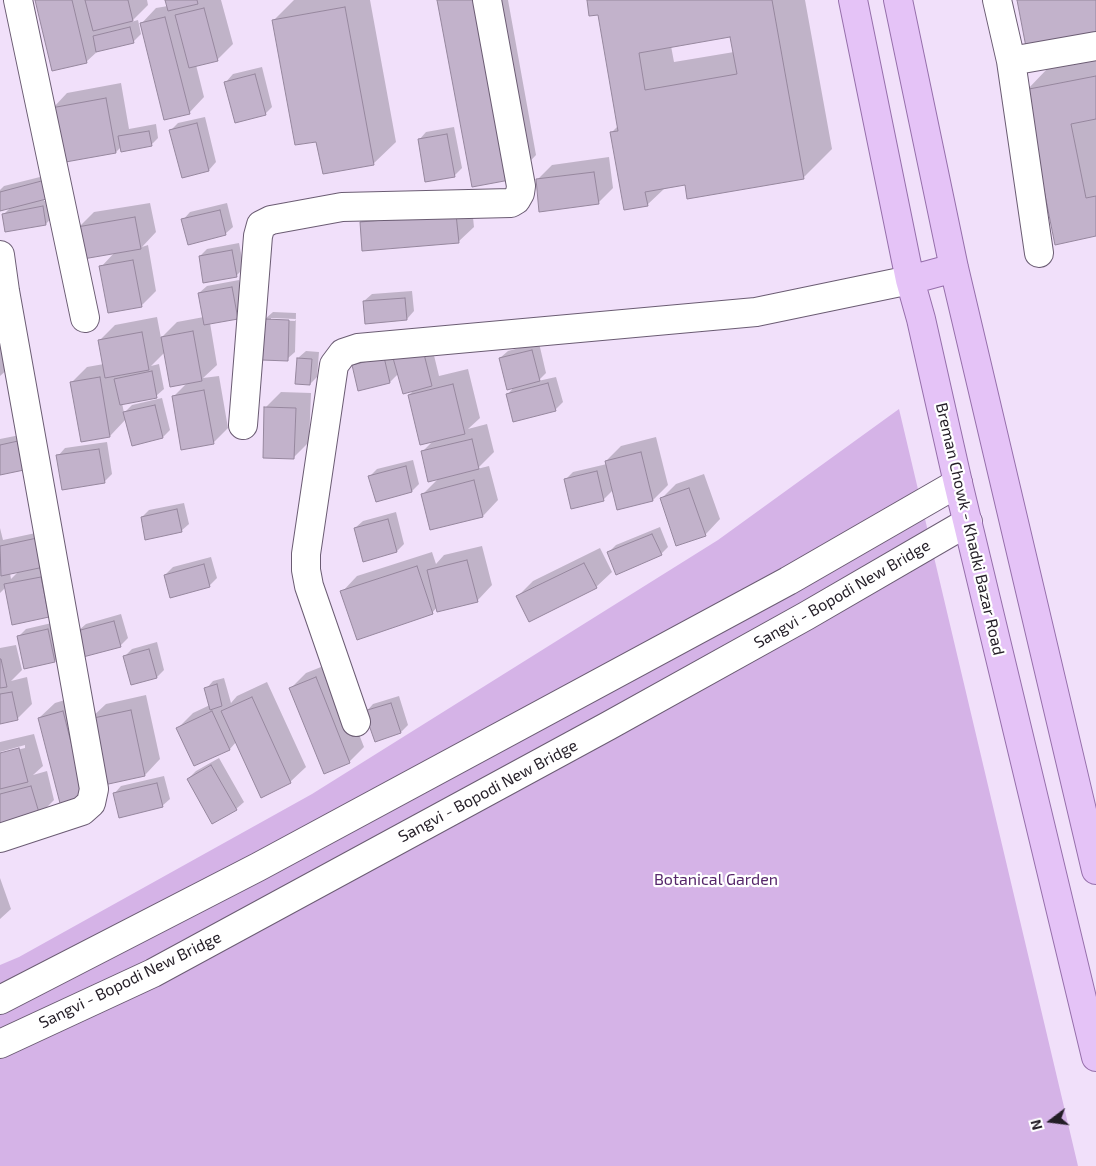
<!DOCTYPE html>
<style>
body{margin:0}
#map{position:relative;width:1096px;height:1166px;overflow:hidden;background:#f1e0fa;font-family:"Exo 2",sans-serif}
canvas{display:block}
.north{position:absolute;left:1026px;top:1096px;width:50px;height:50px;-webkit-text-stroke:4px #fff;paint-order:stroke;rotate:255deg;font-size:14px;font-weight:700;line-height:20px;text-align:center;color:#231d26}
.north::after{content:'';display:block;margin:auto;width:18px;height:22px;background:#231d26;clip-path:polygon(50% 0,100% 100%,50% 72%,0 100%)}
</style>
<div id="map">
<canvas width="1096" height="1166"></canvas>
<div class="north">N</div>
</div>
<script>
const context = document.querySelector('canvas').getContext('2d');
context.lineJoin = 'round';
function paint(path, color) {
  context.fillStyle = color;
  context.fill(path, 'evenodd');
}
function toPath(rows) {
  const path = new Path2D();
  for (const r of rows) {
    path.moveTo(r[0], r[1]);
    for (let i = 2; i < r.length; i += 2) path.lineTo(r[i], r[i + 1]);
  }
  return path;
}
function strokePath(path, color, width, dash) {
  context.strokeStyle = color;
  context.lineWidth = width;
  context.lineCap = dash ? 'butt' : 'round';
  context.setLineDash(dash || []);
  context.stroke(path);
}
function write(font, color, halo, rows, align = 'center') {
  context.font = font + ' "Exo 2",sans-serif';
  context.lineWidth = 4.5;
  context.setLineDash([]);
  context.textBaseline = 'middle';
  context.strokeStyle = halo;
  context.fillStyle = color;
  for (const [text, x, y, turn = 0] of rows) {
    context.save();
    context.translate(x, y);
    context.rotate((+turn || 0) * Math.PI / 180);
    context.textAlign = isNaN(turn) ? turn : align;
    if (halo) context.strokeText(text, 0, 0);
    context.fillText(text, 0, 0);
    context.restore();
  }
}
const green = toPath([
 [899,409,1078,1166,0,1166,0,965,19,957,312,794,718,540]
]);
const shadow = toPath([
 [36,0,147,0,148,5,131,22,138,20,141,34,133,42,99,50,86,62],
 [166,0,221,0,233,44,217,60,196,65,204,97,189,113,141,24,156,8,168,6],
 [294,0,370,0,396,142,373,164,317,140,273,21],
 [439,0,508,0,536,155,514,178],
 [588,0,805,0,832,149,803,178,686,184,665,188,647,205,611,133,619,125,599,13],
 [731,35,734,52,674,62,671,46],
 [1096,59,1096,235,1026,91,1048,68],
 [262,67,272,107,265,114,226,82,233,74],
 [121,83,129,129,156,124,158,138,151,145,121,147,116,152,52,109,67,93],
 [205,117,216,162,209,170,182,176,171,130,178,123],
 [454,127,462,168,454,176,419,140,426,132],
 [609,157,613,188,598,203,537,180,552,165],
 [56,173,44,199,44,201,50,200,53,216,46,224,6,231,3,215,11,207,0,210,0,190,4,186],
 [471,199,474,227,458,242,361,222,377,207],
 [150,203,156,232,142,247,148,245,156,291,141,306,101,267,115,252,78,228,94,212],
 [227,203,233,227,225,234,183,220,190,212],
 [239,243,244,268,236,276,200,256,207,249],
 [239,280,245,310,237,318,210,323,217,365,203,378,219,376,228,428,213,443,174,396,187,383,165,352,151,366,159,364,164,389,156,396,122,403,124,413,132,405,162,398,170,430,163,437,126,419,110,436,72,382,87,367,104,364,100,340,115,325,157,317,161,338,177,322,204,317,199,293,207,286],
 [412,291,414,311,407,319,364,301,372,294],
 [273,312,296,313,295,352,287,359,265,319],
 [271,318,296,319,295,321,271,320],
 [0,319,9,368,0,376],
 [431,343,439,376,468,369,480,418,468,429,487,424,494,452,477,469,489,466,498,500,483,516,431,529,422,495,439,478,422,452,433,441,409,395,415,389,399,373,390,382,359,390,353,366,360,358],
 [539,343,546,373,538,381,556,377,563,402,555,410,507,395,515,386,500,358,508,351],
 [306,351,319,352,317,377,310,384,298,358],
 [281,392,311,393,309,442,294,457,266,407],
 [25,434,0,474,0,439],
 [656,437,668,485,653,500,618,509,613,490,604,499,572,508,565,480,573,472,607,464,606,461,621,446],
 [107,442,112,474,104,482,58,456,65,448],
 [413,460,419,484,412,491,370,476,377,469],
 [704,474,720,519,705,535,661,499,676,484],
 [184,503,189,524,181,531,142,517,149,510],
 [396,512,404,544,397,551,355,528,363,521],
 [660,527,668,547,661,554,608,553,616,545],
 [0,528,3,540,45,531,64,600,49,616,13,623,6,587,0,593],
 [19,571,11,579,10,573],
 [482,546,492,585,477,601,437,607,432,613,342,592,357,576,432,552,436,564,444,555],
 [600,548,612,572,596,587,518,596,533,581],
 [211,557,217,578,209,586,165,575,173,567],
 [121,614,128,638,120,646,78,631,86,624],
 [56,622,62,654,55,661,19,636,26,629],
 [157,642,164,670,157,677,125,656,132,649],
 [16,645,22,670,11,681,27,677,32,704,17,719,0,722,0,648],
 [331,663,364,747,349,762,291,688,306,673],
 [224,678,231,703,237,696,267,682,306,767,290,782,236,742,230,749,195,765,178,728,193,713,210,705,206,689,213,681],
 [146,695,160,759,145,775,104,784,90,719,106,704],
 [78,696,101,784,39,718,55,703],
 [399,696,408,725,401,732,366,712,373,704],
 [34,734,43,766,33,775,47,771,54,800,39,815,0,826,0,754,25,748,25,745,0,752,0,742],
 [219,758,244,802,236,809,188,779,196,771],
 [164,776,170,799,162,806,114,794,121,786],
 [0,878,11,909,0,919]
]);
const building = toPath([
 [35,0,72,0,87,63,52,71,35,0],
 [85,0,128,0,133,21,93,31,85,0],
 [165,0,197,0,198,4,168,11,165,0],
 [437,0,482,0,515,179,472,187,437,0],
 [587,0,772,0,804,179,687,199,685,185,645,192,648,206,624,210,610,132,618,131,598,15,589,16,587,0],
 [730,37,737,74,645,90,639,53,730,37],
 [1017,0,1096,0,1096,33,1026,47,1017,0],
 [345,7,374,165,323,174,316,142,295,145,272,20,345,7],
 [204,8,218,61,189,68,175,15,204,8],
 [165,17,190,114,164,120,140,23,165,17],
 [130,27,134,43,96,52,93,36,130,27],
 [255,74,266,115,235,123,224,82,255,74],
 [1096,76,1096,119,1071,124,1086,198,1096,196,1096,236,1055,245,1024,90,1096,76],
 [106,98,116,153,60,163,51,108,106,98],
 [197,123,209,171,182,178,169,130,197,123],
 [149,131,152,146,121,152,118,136,149,131],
 [447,134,455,177,425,182,418,139,447,134],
 [594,172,599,204,539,212,536,179,594,172],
 [49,179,54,197,0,211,0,192,49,179],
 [43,206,46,225,5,232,2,214,43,206],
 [220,210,226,235,188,245,181,219,220,210],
 [456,214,459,243,362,251,360,222,456,214],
 [135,217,141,249,83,259,77,227,135,217],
 [232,250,237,277,203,283,199,256,232,250],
 [133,260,142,307,108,313,99,266,133,260],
 [232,287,238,319,204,325,198,293,232,287],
 [405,298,407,320,365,324,363,301,405,298],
 [264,319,289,320,288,361,262,360,264,319],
 [193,331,202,381,170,387,161,337,193,331],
 [142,332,149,370,105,378,98,340,142,332],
 [423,350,432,386,403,394,393,358,423,350],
 [532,350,540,381,507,390,499,358,532,350],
 [384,357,390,383,358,391,352,365,384,357],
 [297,358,312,359,310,385,295,384,297,358],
 [152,371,157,398,120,405,114,379,152,371],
 [100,377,110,437,81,442,70,382,100,377],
 [548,383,556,411,513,422,506,394,548,383],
 [453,384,465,434,420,445,408,395,453,384],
 [204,390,214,444,181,450,172,396,204,390],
 [155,405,163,438,132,446,123,412,155,405],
 [264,407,296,408,294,459,263,458,264,407],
 [472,439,479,469,428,482,421,451,472,439],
 [18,441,24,470,0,475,0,445,18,441],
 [99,449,105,483,62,490,56,455,99,449],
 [641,452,653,501,617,510,605,461,641,452],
 [406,466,412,492,376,502,368,476,406,466],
 [597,471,604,501,571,509,564,479,597,471],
 [474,480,483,517,430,530,421,494,474,480],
 [689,488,706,536,676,546,660,498,689,488],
 [177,509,182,532,145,540,141,517,177,509],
 [388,519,397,552,363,562,354,528,388,519],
 [652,534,662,555,616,575,607,552,652,534],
 [37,538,44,567,1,576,0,546,37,538],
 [467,560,478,602,437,612,427,570,467,560],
 [584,563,597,588,529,622,516,596,584,563],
 [204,564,210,587,170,598,164,575,204,564],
 [417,566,433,614,357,640,340,591,417,566],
 [41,577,49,617,12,625,4,584,41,577],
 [114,621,121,647,83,657,77,631,114,621],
 [48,629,55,662,24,669,17,636,48,629],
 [149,649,157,678,131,685,123,656,149,649],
 [0,659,1,659,7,687,0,688,0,659],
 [316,677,350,763,324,774,289,688,316,677],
 [217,684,222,706,210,710,204,688,217,684],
 [12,692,18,720,0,724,0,694,12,692],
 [252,697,291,783,261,798,221,711,252,697],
 [391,703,401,733,375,742,364,711,391,703],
 [131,710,145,776,104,785,89,719,131,710],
 [63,711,86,801,61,807,38,718,63,711],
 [212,711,230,750,194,766,176,728,212,711],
 [19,748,28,782,0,789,0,753,19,748],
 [211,765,237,810,212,824,187,779,211,765],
 [157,783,163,807,119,818,113,793,157,783],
 [31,786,40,816,0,827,0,794,31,786]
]);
const minor = toPath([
 [18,0,85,318],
 [997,0,1011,61,1039,253],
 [1011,61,1096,46],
 [0,255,5,291,94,789,91,803,82,811,0,838],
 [243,425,258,236,261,225,271,220,342,207,511,203,516,200,520,193,521,186,487,0],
 [356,722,309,586,306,570,306,554,334,365,343,353,358,348,756,312,910,280],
 [0,1000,258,867,788,581,958,483],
 [0,1044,153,973,608,726,806,616,968,522]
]);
const major = toPath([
 [853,0,910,280,921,319,958,483,1096,1057],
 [898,0,954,268,1096,870],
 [910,280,954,268]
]);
const streetNames = [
 ["Breman Chowk - Khadki Bazar Road",970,529,77],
 ["Sangvi - Bopodi New Bridge",842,594,-30],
 ["Sangvi - Bopodi New Bridge",488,791,-28],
 ["Sangvi - Bopodi New Bridge",130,980,-26]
];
const parkNames = [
 ["Botanical Garden",716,880]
];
paint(green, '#d5b3e7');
paint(shadow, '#0003');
paint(building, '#c2b2cb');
strokePath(building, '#96879e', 1);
strokePath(minor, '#6b5c73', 30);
strokePath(major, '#966fab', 30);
strokePath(minor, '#fff', 28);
strokePath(major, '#e5c3f7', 28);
write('16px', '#231d26', '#fff', streetNames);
write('16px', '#56266b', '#fff', parkNames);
</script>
